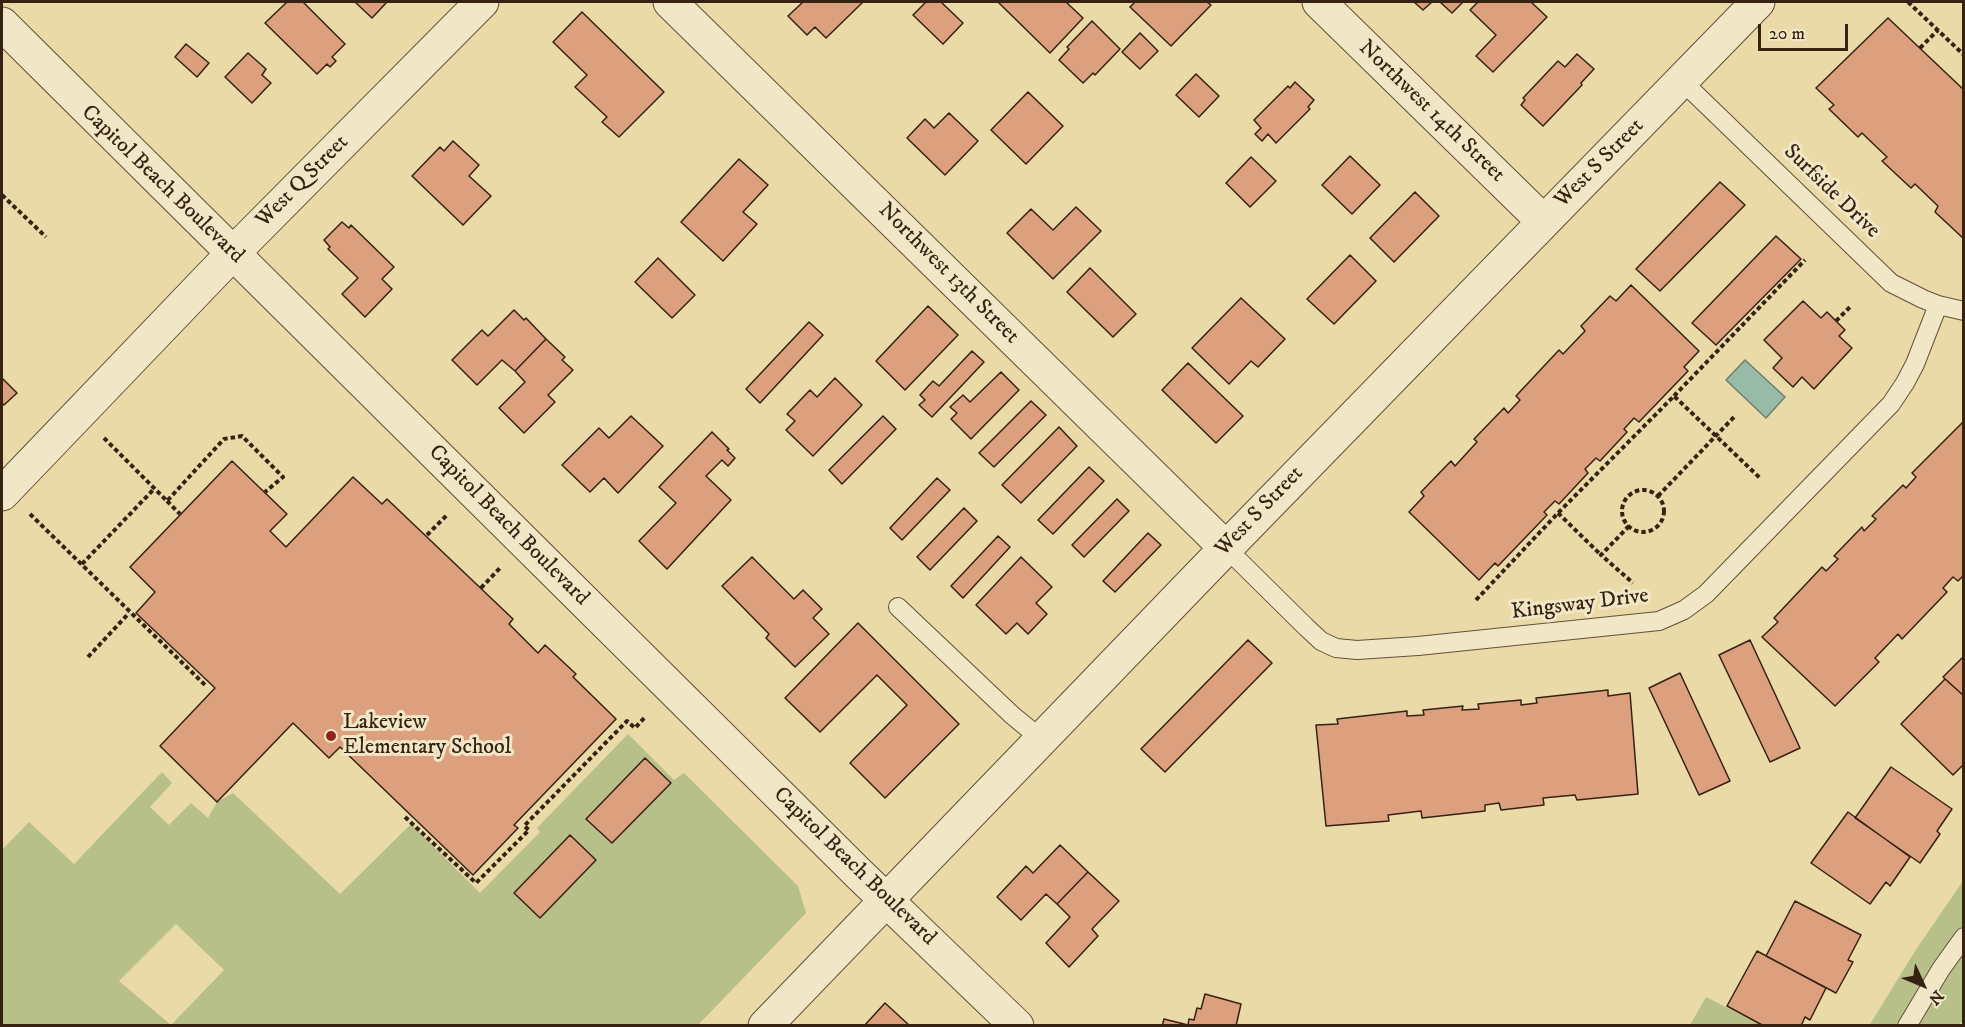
<!DOCTYPE html>
<style>
body{margin:0}
#map{position:relative;width:1965px;height:1027px;overflow:hidden;background:#e9daa8;font-family:"IM FELL DW Pica",serif}
canvas{display:block}
.frame{position:absolute;inset:0;border:3px solid #352213;pointer-events:none}
.north{position:absolute;left:1893px;top:955px;width:60px;height:60px;-webkit-text-stroke:4px #f1e7c6;paint-order:stroke;rotate:134deg;font-size:16px;font-weight:700;line-height:24px;text-align:center;color:#352213}
.north::after{content:'';display:block;margin:auto;width:21px;height:27px;background:#352213;clip-path:polygon(50% 0,100% 100%,50% 72%,0 100%)}
.scale{position:absolute;left:1758px;top:24px;width:90px;height:27px;box-sizing:border-box;border:3px solid #352213;border-top:0;padding-left:8px;font-size:18px;line-height:21px;white-space:nowrap;color:#352213;-webkit-text-stroke:4px #f1e7c6;paint-order:stroke}
</style>
<div id="map">
<canvas width="1965" height="1027"></canvas>
<div class="frame"></div>
<div class="north">N</div>
<div class="scale">20 m</div>
</div>
<script>
const context = document.querySelector('canvas').getContext('2d');
context.lineJoin = 'round';
function paint(path, color) {
  context.fillStyle = color;
  context.fill(path, 'evenodd');
}
function toPath(rows) {
  const path = new Path2D();
  for (const r of rows) {
    if (r.length === 3) {
      path.moveTo(r[0] + r[2], r[1]);
      path.arc(r[0], r[1], r[2], 0, 2 * Math.PI);
      continue;
    }
    path.moveTo(r[0], r[1]);
    for (let i = 2; i < r.length; i += 2) path.lineTo(r[i], r[i + 1]);
  }
  return path;
}
function strokePath(path, color, width, dash) {
  context.strokeStyle = color;
  context.lineWidth = width;
  context.lineCap = dash ? 'butt' : 'round';
  context.setLineDash(dash || []);
  context.stroke(path);
}
function write(font, color, halo, rows, align = 'center') {
  context.font = font + ' "IM FELL DW Pica",serif';
  context.lineWidth = 6;
  context.setLineDash([]);
  context.textBaseline = 'middle';
  context.strokeStyle = halo;
  context.fillStyle = color;
  for (const [text, x, y, turn = 0] of rows) {
    context.save();
    context.translate(x, y);
    context.rotate((+turn || 0) * Math.PI / 180);
    context.textAlign = isNaN(turn) ? turn : align;
    if (halo) context.strokeText(text, 0, 0);
    context.fillText(text, 0, 0);
    context.restore();
  }
}
const green = toPath([
 [628,734,674,780,684,773,798,886,806,913,698,1025,2,1025,2,850,29,822,74,864,162,772,172,783,150,807,169,825,191,803,208,818,217,802,233,793,340,894,411,824,480,893,540,832,537,828],
 [176,924,224,970,171,1025,119,981],
 [1963,881,1964,1019,1959,1025,1869,1026,1915,951],
 [1706,997,1761,1025,1690,1025]
]);
const water = toPath([
 [1745,360,1785,397,1766,418,1726,380,1745,360]
]);
const building = toPath([
 [287,2,303,2,345,44,332,57,336,61,330,67,327,64,317,74,265,23,287,2],
 [355,2,387,2,372,18,355,2],
 [803,2,863,2,826,38,815,27,807,35,788,16,803,2],
 [926,2,941,2,963,23,943,44,913,15,926,2],
 [1001,2,1066,2,1083,18,1050,53,999,3,1001,2],
 [1135,2,1207,2,1211,5,1171,46,1130,7,1135,2],
 [1414,2,1432,2,1423,10,1414,2],
 [1440,2,1463,2,1452,13,1440,2],
 [1478,2,1531,2,1547,17,1493,72,1476,56,1496,35,1470,10,1478,2],
 [582,12,664,92,619,137,602,122,607,117,575,87,587,75,553,42,582,12],
 [1888,18,1964,90,1964,239,1935,212,1938,206,1915,184,1911,188,1882,161,1887,157,1862,133,1858,137,1829,109,1834,105,1816,88,1888,18],
 [1092,21,1120,49,1095,75,1093,73,1083,83,1059,60,1069,49,1067,47,1092,21],
 [1140,33,1158,51,1140,69,1122,52,1140,33],
 [186,44,209,63,197,77,175,57,186,44],
 [248,53,266,69,262,75,271,83,252,103,225,77,248,53],
 [1577,54,1594,69,1581,83,1582,85,1543,126,1521,105,1525,100,1523,98,1558,61,1565,67,1577,54],
 [1196,74,1219,96,1199,117,1176,95,1196,74],
 [1295,82,1314,100,1308,107,1310,109,1276,143,1268,134,1262,141,1255,134,1261,128,1254,120,1288,86,1290,88,1295,82],
 [1028,92,1063,126,1026,164,991,130,1028,92],
 [949,113,978,141,945,175,907,138,925,119,934,128,949,113],
 [453,141,479,165,469,176,491,196,463,225,412,176,440,147,444,151,453,141],
 [1350,156,1380,185,1352,214,1322,185,1350,156],
 [1251,157,1276,181,1250,207,1226,183,1251,157],
 [739,159,768,185,743,212,757,224,723,261,681,222,739,159],
 [1720,182,1745,205,1660,291,1636,269,1720,182],
 [1415,192,1439,216,1394,262,1370,238,1415,192],
 [1076,207,1101,231,1053,279,1007,233,1031,209,1053,230,1076,207],
 [342,222,349,228,351,225,394,267,382,279,392,289,365,317,342,294,358,278,328,249,330,247,324,240,342,222],
 [1776,236,1801,259,1716,345,1692,323,1776,236],
 [1350,255,1376,281,1334,324,1307,299,1350,255],
 [658,258,695,295,672,318,635,282,658,258],
 [1090,268,1136,314,1113,337,1067,292,1090,268],
 [1631,285,1699,351,1684,367,1688,371,1639,422,1634,418,1624,429,1627,432,1600,461,1596,458,1585,469,1588,473,1559,504,1555,501,1544,512,1547,515,1498,566,1495,563,1479,580,1409,512,1424,496,1421,492,1451,461,1455,466,1477,442,1474,439,1504,408,1508,413,1520,400,1516,396,1559,350,1563,354,1585,331,1581,326,1610,296,1616,301,1631,285],
 [1241,298,1285,339,1258,367,1251,361,1229,384,1192,348,1241,298],
 [1803,301,1821,318,1827,312,1845,330,1839,336,1852,348,1814,389,1802,377,1793,387,1773,368,1782,358,1764,340,1803,301],
 [928,306,958,335,905,390,876,361,928,306],
 [514,310,524,320,526,318,546,339,515,371,502,360,477,385,452,360,482,330,488,336,514,310],
 [809,322,823,335,760,403,746,389,809,322],
 [546,339,565,357,562,360,573,370,548,395,555,402,524,433,499,408,525,382,515,371,546,339],
 [972,351,984,362,932,417,919,405,925,400,920,395,933,381,939,386,972,351],
 [1188,363,1243,416,1216,443,1162,390,1188,363],
 [1001,372,1019,390,971,439,951,419,957,413,950,407,963,395,970,402,1001,372],
 [2,378,17,393,4,405,2,403,2,378],
 [835,378,862,405,813,456,786,430,795,421,787,414,810,390,817,397,835,378],
 [1031,401,1046,415,994,467,979,453,1031,401],
 [631,416,663,446,618,493,604,478,590,492,562,465,599,428,609,438,631,416],
 [883,416,896,429,842,484,829,470,883,416],
 [1963,422,1964,575,1958,581,1953,577,1943,588,1947,592,1902,639,1898,634,1875,658,1879,662,1835,706,1762,637,1778,622,1774,618,1822,567,1826,571,1838,559,1834,556,1862,527,1864,531,1876,519,1872,516,1903,485,1906,488,1916,477,1912,473,1963,422],
 [1059,427,1077,446,1021,503,1002,485,1059,427],
 [712,432,729,449,727,450,735,458,728,466,722,460,706,476,731,500,667,569,639,541,676,503,659,487,712,432],
 [232,461,287,514,270,531,286,547,353,477,382,504,387,499,513,619,509,624,538,653,545,645,576,674,573,677,616,719,514,825,518,828,473,875,340,747,329,758,293,723,217,802,160,746,215,688,136,613,155,592,130,567,232,461],
 [1089,467,1104,481,1053,534,1038,520,1089,467],
 [937,478,950,490,902,540,890,528,937,478],
 [1117,499,1129,511,1084,557,1072,545,1117,499],
 [964,508,977,521,930,570,917,557,964,508],
 [1148,533,1161,545,1115,592,1103,581,1148,533],
 [998,536,1010,547,963,598,951,586,998,536],
 [752,557,794,599,803,590,822,609,813,618,829,634,795,667,766,638,769,634,722,586,752,557],
 [1021,557,1052,587,1036,603,1047,614,1028,634,1017,623,1006,634,976,605,1021,557],
 [858,623,959,724,885,798,850,763,907,705,877,675,820,732,785,698,858,623],
 [1248,640,1272,663,1165,772,1141,749,1248,640],
 [1750,640,1800,748,1770,762,1719,655,1750,640],
 [1964,656,1964,696,1943,677,1964,656],
 [1680,673,1730,781,1699,795,1649,688,1680,673],
 [1945,679,1964,696,1964,764,1953,775,1901,724,1945,679],
 [1608,690,1608,696,1630,693,1638,794,1577,800,1575,795,1543,798,1544,805,1501,810,1499,803,1485,805,1485,811,1422,818,1421,811,1388,815,1389,821,1326,826,1316,725,1338,724,1337,719,1407,711,1407,716,1424,715,1423,710,1463,706,1462,710,1479,709,1478,704,1521,700,1521,705,1537,703,1536,698,1608,690],
 [645,758,671,783,612,843,586,819,645,758],
 [1891,767,1952,809,1937,831,1940,834,1920,863,1855,818,1891,767],
 [1848,812,1910,857,1890,886,1886,882,1870,904,1811,863,1848,812],
 [570,835,596,860,540,918,514,893,570,835],
 [1060,845,1088,872,1057,904,1046,894,1021,920,997,897,1026,866,1033,873,1060,845],
 [1088,872,1119,901,1092,929,1098,936,1069,967,1046,943,1070,917,1057,904,1088,872],
 [1795,901,1861,935,1848,960,1853,962,1836,993,1766,956,1795,901],
 [1757,951,1826,988,1810,1020,1805,1017,1801,1026,1764,1026,1727,1006,1757,951],
 [1205,994,1241,1004,1236,1026,1162,1026,1164,1019,1188,1025,1189,1019,1194,1020,1197,1008,1201,1009,1205,994],
 [885,1003,910,1026,864,1026,885,1003]
]);
const path = toPath([
 [1908,2,1964,55],
 [1920,48,1938,30],
 [2,195,46,237],
 [1836,321,1850,307],
 [1674,396,1805,260],
 [104,438,167,501,224,439,242,436,283,477,265,492],
 [1643,511,21],
 [1658,496,1735,416],
 [167,501,180,514],
 [1558,513,1601,555],
 [30,514,205,685],
 [1629,526,1601,555,1633,583],
 [427,535,448,514],
 [82,564,154,489],
 [481,588,501,567],
 [1476,600,1558,513,1674,396,1760,478],
 [88,657,129,613],
 [405,817,476,883,529,830,524,826,627,721,635,728,646,716]
]);
const service = toPath([
 [1682,81,1891,283,1923,299,1938,305,1964,311],
 [1226,548,1306,627,1321,641,1336,648,1357,650,1418,646,1659,621,1684,610,1706,594,1891,404,1905,383,1915,364,1938,305],
 [898,607,1012,715,1041,739],
 [1907,1026,1941,969,1964,937]
]);
const minor = toPath([
 [670,2,1226,548],
 [1319,2,1543,221],
 [2,494,233,253,482,2],
 [765,1026,1226,548,1758,2]
]);
const tertiary = toPath([
 [2,24,859,874,1017,1026]
]);
const markers = [
 [331,736,6,"#8f2418"]
];
const streetNames = [
 ["Northwest 14th Street",1431,112,44],
 ["West S Street",1600,164,-45],
 ["West Q Street",303,182,-45],
 ["Capitol Beach Boulevard",162,185,44],
 ["Surfside Drive",1831,192,44],
 ["Northwest 13th Street",948,274,45],
 ["West S Street",1260,512,-46],
 ["Capitol Beach Boulevard",508,526,45],
 ["Kingsway Drive",1580,605,-7],
 ["Capitol Beach Boulevard",854,867,44]
];
const poiNames = [
 ["Lakeview",343,723],
 ["Elementary School",343,748]
];
paint(green, '#b6c088');
paint(water, '#97bba7');
strokePath(water, '#707e6c', 1.5);
paint(building, '#dda07f');
strokePath(building, '#352213', 1.5);
strokePath(service, '#625038', 20);
strokePath(minor, '#625038', 35);
strokePath(tertiary, '#625038', 35);
strokePath(path, '#352213', 4, [4.5, 3]);
strokePath(service, '#f1e7c6', 18);
strokePath(minor, '#f1e7c6', 33);
strokePath(tertiary, '#f1e7c6', 33);
for (const [x, y, r, color] of markers) {
  const dot = new Path2D();
  dot.arc(x, y, r, 0, 2 * Math.PI);
  context.fillStyle = color;
  context.fill(dot);
  strokePath(dot, '#f1e7c6', 2);
}
write('22px', '#352213', '#f1e7c6', streetNames);
write('22px', '#352213', '#f1e7c6', poiNames, 'left');
</script>
